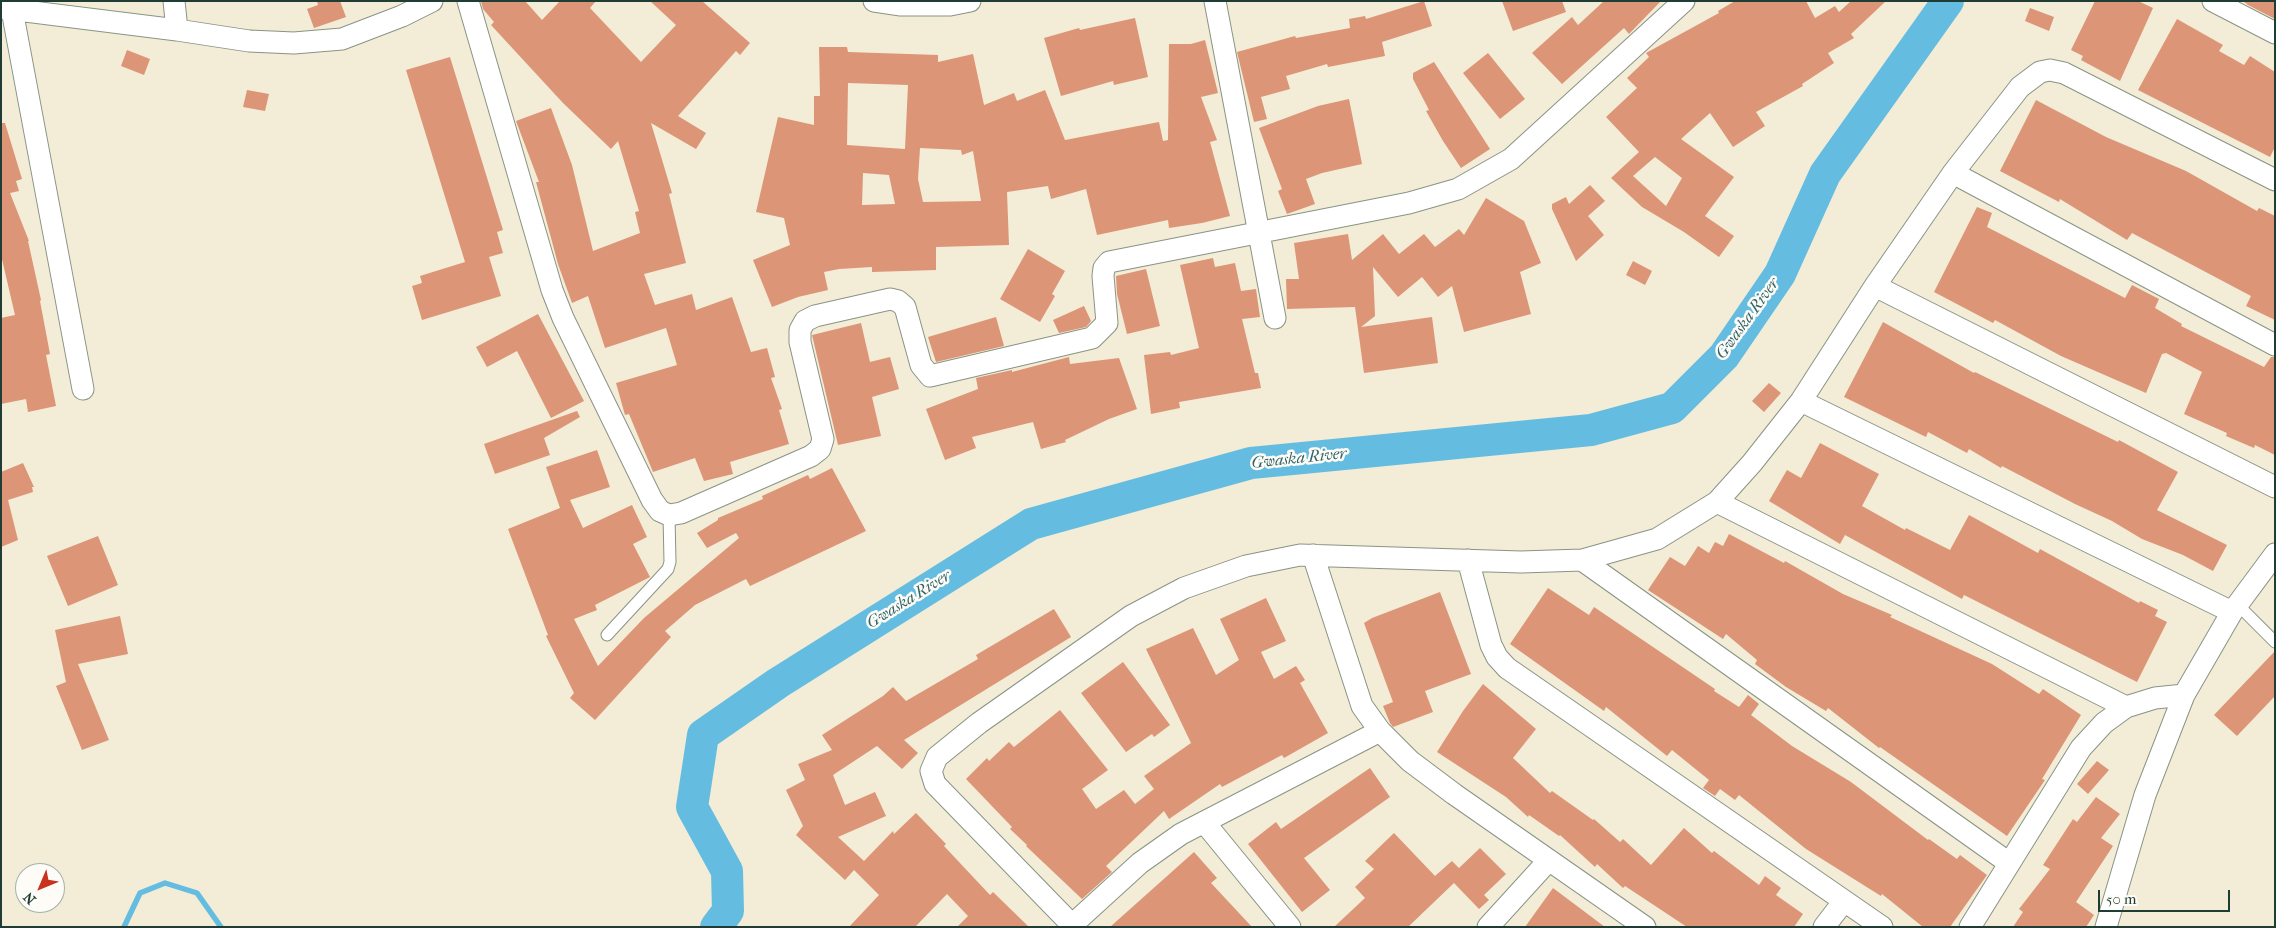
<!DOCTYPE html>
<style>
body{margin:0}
#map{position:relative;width:2276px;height:928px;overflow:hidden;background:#f3ecd6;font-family:"IM FELL French Canon",serif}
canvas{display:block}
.frame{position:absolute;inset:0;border:2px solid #1f3d34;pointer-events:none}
.north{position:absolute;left:15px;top:863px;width:50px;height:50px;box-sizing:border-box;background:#fdfcf7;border:1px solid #a4b0a9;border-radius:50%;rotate:225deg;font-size:14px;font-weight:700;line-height:20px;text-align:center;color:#1f3d34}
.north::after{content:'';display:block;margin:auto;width:18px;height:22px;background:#c8321e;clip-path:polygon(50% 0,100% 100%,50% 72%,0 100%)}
.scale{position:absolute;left:2098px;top:890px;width:132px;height:22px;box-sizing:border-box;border:2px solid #1f3d34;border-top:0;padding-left:6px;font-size:15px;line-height:18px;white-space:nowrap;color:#1f3d34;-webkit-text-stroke:4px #fdfcf7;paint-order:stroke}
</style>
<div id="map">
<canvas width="2276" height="928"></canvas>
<div class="frame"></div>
<div class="north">N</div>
<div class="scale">50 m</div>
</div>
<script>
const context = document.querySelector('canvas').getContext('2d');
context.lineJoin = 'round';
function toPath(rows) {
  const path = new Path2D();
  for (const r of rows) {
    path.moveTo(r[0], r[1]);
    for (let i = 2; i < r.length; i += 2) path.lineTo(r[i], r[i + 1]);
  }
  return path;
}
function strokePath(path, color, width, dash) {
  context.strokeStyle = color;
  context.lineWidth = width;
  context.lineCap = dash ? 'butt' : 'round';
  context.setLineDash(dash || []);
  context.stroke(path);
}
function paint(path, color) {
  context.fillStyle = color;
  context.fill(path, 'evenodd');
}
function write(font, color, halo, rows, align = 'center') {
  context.font = font + ' "IM FELL French Canon",serif';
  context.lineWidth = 5;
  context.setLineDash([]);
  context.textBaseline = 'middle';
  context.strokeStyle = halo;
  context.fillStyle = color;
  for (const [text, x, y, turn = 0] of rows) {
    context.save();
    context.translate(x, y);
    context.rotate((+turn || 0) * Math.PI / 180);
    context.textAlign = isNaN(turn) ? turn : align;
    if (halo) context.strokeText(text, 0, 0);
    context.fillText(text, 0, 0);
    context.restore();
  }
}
const stream = toPath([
 [124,927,140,893,165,883,197,893,221,927]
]);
const river = toPath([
 [716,927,728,911,727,871,692,807,703,735,778,683,1031,524,1251,463,1591,430,1672,408,1724,356,1780,274,1825,174,1948,1]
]);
const building = toPath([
 [317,1,340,1,346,17,314,28,307,9,318,5],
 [481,1,525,1,542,20,560,1,596,1,590,8,641,62,676,25,650,1,702,1,750,43,740,55,736,51,678,116,706,133,696,149,651,123,672,193,669,194,686,263,644,274,655,305,692,294,696,310,732,297,751,352,767,348,775,377,771,378,782,409,779,410,789,444,730,462,733,474,704,481,695,458,653,472,629,414,625,415,616,383,677,365,666,328,605,348,588,296,572,303,558,264,536,182,539,182,516,121,551,108,572,165,593,251,640,233,635,212,639,211,618,141,611,149,563,103,491,25,494,22,483,9],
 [1424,1,1432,26,1382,42,1385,56,1328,67,1327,64,1286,76,1290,89,1261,97,1267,119,1254,122,1237,52,1295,36,1296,38,1350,28,1349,19,1365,16,1366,19],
 [1502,1,1562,1,1566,12,1513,31],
 [1604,1,1661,1,1629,34,1624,28,1562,84,1532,53,1572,17,1578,25],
 [1735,1,1806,1,1815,18,1835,6,1839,12,1851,1,1886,1,1851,34,1854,38,1828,53,1834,63,1802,84,1803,86,1756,112,1765,126,1733,147,1710,113,1681,139,1734,177,1705,216,1734,236,1719,257,1684,232,1642,207,1611,178,1639,152,1606,117,1637,88,1627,78,1649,57,1646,53,1719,13,1718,11],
 [1655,157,1682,178,1666,206,1633,176],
 [2095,1,2138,1,2153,8,2120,81,2081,60,2083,56,2071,50],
 [2243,1,2275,1,2275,19,2248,5],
 [2030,8,2054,17,2049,31,2025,21],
 [1135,18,1148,77,1114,85,1113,81,1061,96,1044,38,1079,28,1080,30],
 [2177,19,2223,45,2219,51,2244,65,2250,56,2275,72,2275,147,2270,157,2138,90],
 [1205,40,1218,93,1201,97,1217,140,1210,142,1230,216,1202,223,1169,228,1168,220,1097,235,1086,189,1051,199,1048,186,1007,192,1009,245,936,247,936,270,872,272,872,267,839,269,824,272,828,290,798,297,772,307,753,260,790,245,784,218,756,212,778,117,814,125,814,96,820,96,819,47,847,47,848,52,938,55,938,62,973,54,984,105,1014,93,1017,101,1045,90,1065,140,1159,122,1163,141,1168,140,1169,44,1191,44],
 [848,83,908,85,905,149,847,145],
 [920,148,961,150,962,155,973,151,981,201,923,202,918,179],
 [863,173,889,175,895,204,862,205],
 [127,50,150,59,144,75,121,66],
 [1488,53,1525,99,1500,119,1463,73],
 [450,57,503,230,497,232,503,253,489,257,501,296,422,320,412,286,422,283,420,276,465,262,406,70],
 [1434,62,1490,149,1461,168,1443,141,1426,111,1429,110,1413,79,1413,73],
 [247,90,269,94,265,111,243,107],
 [1349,99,1362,164,1322,173,1306,179,1315,204,1287,214,1278,191,1282,189,1259,128,1318,106],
 [2036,100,2106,137,2186,171,2257,211,2259,208,2275,216,2275,320,2246,306,2251,296,2132,233,2127,240,2060,199,2059,202,2000,171],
 [1,123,5,123,22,179,16,181,19,191,10,193,29,241,28,241,41,300,40,301,50,354,46,355,56,406,28,412,26,399,1,404,1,318,15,315,1,255],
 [1590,185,1605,201,1588,216,1604,235,1576,261,1552,209,1552,204,1566,197,1569,204],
 [1486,198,1524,221,1541,263,1520,272,1531,314,1464,332,1452,286,1438,297,1422,277,1398,297,1373,267,1375,316,1361,327,1432,317,1438,363,1364,373,1355,307,1287,309,1286,279,1299,279,1294,243,1348,234,1352,260,1383,234,1399,254,1424,234,1435,247,1459,229,1464,235],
 [1977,207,1992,213,1987,227,2125,298,2132,285,2159,299,2155,308,2182,324,2181,326,2264,367,2271,357,2275,357,2275,455,2255,445,2254,448,2226,436,2227,433,2184,414,2202,372,2166,353,2162,354,2146,393,2061,356,1995,320,1993,323,1934,292],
 [1028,249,1065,271,1052,294,1055,296,1040,322,1000,299],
 [1213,258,1215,267,1235,263,1241,291,1256,289,1260,317,1242,319,1255,373,1258,373,1261,388,1179,402,1180,408,1151,414,1144,355,1170,352,1171,355,1199,348,1180,265],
 [1633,261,1652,271,1645,285,1626,275],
 [1146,269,1160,326,1127,334,1117,294,1116,276],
 [1084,306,1091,321,1086,327,1059,333,1053,320],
 [538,314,584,401,551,418,517,351,487,367,476,347],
 [996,317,1004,346,936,362,928,337],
 [1883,322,1974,373,1975,372,2118,442,2119,440,2178,472,2157,510,2227,545,2213,571,2183,555,2142,539,2112,521,2075,504,2002,466,2001,468,1969,449,1967,453,1928,432,1926,437,1844,397],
 [861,323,870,362,890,357,899,389,872,397,881,436,838,445,812,335],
 [1069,357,1070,364,1119,358,1137,409,1109,419,1065,440,1066,442,1041,449,1033,422,972,437,976,448,945,460,926,409,978,389,976,378,1012,370,1012,372],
 [1769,383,1781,393,1764,412,1752,401],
 [577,411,580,417,544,438,550,455,495,474,484,444],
 [1820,443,1879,474,1862,506,1905,530,1906,528,1950,550,1969,515,2038,553,2040,549,2139,603,2140,601,2158,610,2155,616,2167,622,2137,682,1964,595,1962,599,1845,535,1840,544,1769,501,1787,470,1801,478],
 [597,450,610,487,570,500,583,528,632,505,647,537,633,544,650,577,595,605,597,610,574,619,598,666,644,618,739,538,736,533,707,548,697,533,718,520,718,518,763,499,762,496,808,475,810,479,832,468,866,531,750,586,746,579,695,605,665,631,671,637,595,720,570,698,574,693,546,636,548,635,508,529,560,508,546,467],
 [23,463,34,487,32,487,33,492,8,500,18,540,1,547,1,472],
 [1729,534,1784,563,1785,561,1843,594,1892,615,1890,617,1992,664,2039,694,2043,689,2081,715,2042,779,2045,780,2007,836,1880,747,1879,748,1828,708,1826,711,1786,687,1755,664,1757,660,1726,634,1723,639,1648,590,1670,557,1685,566,1698,546,1709,553,1715,542,1723,546],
 [98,536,118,585,68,606,47,556],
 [1548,588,1589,615,1594,607,1715,689,1714,691,1739,707,1748,695,1759,704,1751,715,1792,746,1851,782,1928,840,1929,839,1957,859,1960,855,1987,875,1950,927,1923,927,1882,894,1881,896,1806,849,1739,795,1735,800,1720,789,1715,796,1703,788,1709,780,1672,750,1667,756,1606,707,1604,711,1510,644],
 [1440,592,1471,674,1425,691,1433,712,1393,727,1390,723,1383,706,1393,702,1364,623,1372,618],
 [1266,598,1286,641,1261,652,1273,677,1274,679,1296,666,1305,680,1300,683,1328,733,1284,758,1282,755,1222,787,1220,784,1169,819,1164,811,1106,866,1112,872,1082,899,1026,846,1027,845,1010,829,1012,827,966,779,987,758,989,761,1009,742,1014,747,1060,710,1108,770,1082,789,1096,809,1124,790,1135,804,1154,789,1144,776,1191,743,1146,649,1193,628,1216,675,1239,660,1220,619],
 [1054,609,1071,637,904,740,918,753,902,769,877,746,833,775,845,805,875,792,886,816,838,837,864,861,893,831,894,834,916,813,946,844,944,846,990,895,993,892,1029,927,957,927,968,916,947,894,915,927,849,927,879,895,854,870,845,880,796,835,803,826,786,790,805,780,798,764,832,750,822,735,883,696,893,687,906,701,978,659,976,655],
 [120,616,128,654,78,664,109,740,82,750,56,686,66,682,55,630],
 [2275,651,2275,696,2237,736,2214,715],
 [1123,662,1170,725,1154,737,1152,734,1126,752,1081,693],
 [1483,684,1536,729,1513,758,1550,793,1552,791,1593,820,1594,819,1620,842,1623,839,1651,865,1684,828,1712,853,1714,851,1759,885,1765,876,1781,888,1776,895,1803,914,1794,927,1687,927,1625,886,1623,888,1597,864,1595,867,1560,835,1559,836,1529,815,1528,817,1506,797,1437,752,1463,711],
 [2097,761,2109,770,2088,794,2077,784],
 [1370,768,1390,797,1304,858,1330,890,1302,912,1248,844,1276,822,1281,829],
 [2096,797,2120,814,2101,838,2113,846,2076,902,2094,915,2086,927,2013,927,2023,912,2019,909,2050,869,2043,865,2073,819,2077,822],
 [1394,833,1435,876,1452,861,1459,868,1480,848,1506,874,1484,895,1489,900,1479,909,1454,883,1408,927,1334,927,1365,898,1355,887,1374,869,1365,861],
 [1194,852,1217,878,1211,883,1252,927,1110,927],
 [1553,888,1605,927,1525,927]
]);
const service = toPath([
 [2238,605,2275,642],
 [607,635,668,569,670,562,669,515]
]);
const minor = toPath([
 [174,1,177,30],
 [468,1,552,290,563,318,652,500,660,511,669,515,681,513,811,456,820,449,823,439,800,342,800,330,805,321,815,316,890,299,898,301,905,307,921,365,930,376,1092,338,1107,323,1103,276,1104,268,1109,262,1409,203,1458,189,1511,159,1684,1],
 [874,1,901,5,950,5,970,1],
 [1215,1,1275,318],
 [2213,1,2275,33],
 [1,8,177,30,249,41,294,43,342,39,402,16,432,1],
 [12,10,83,389],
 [1953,173,2275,345],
 [1875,286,2275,487],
 [1801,401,2232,612],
 [1717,502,2126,707],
 [1313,555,1362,706,1380,731,1410,761,1454,794,1645,927],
 [1468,560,1491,645,1497,657,1507,668,1882,927],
 [1582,560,2009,863],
 [1204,822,1290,927],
 [1072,925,1140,863,1181,834,1380,731],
 [1074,927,935,784,931,771,937,757,979,723,1131,616,1184,588,1246,566,1300,555,1521,562,1582,560,1657,539,1717,502,1752,463,1801,401,1875,286,1953,173,2020,87,2040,72,2050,70,2064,73,2275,180],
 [1488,927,1549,860],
 [1824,927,1844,901],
 [1970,927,2081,748,2104,723,2126,707,2155,698,2184,695],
 [2106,927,2145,795,2184,695,2232,612,2275,554]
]);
const waterNames = [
 ["Gwaska River",1748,319,-54],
 ["Gwaska River",1299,459,-6],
 ["Gwaska River",909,600,-32]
];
strokePath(stream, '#64bde1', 5.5);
strokePath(river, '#64bde1', 32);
paint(building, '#dc9577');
strokePath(service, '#899485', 13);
strokePath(minor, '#899485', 23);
strokePath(service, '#fff', 11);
strokePath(minor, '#fff', 21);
write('italic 16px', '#346368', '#fdfcf7', waterNames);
</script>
